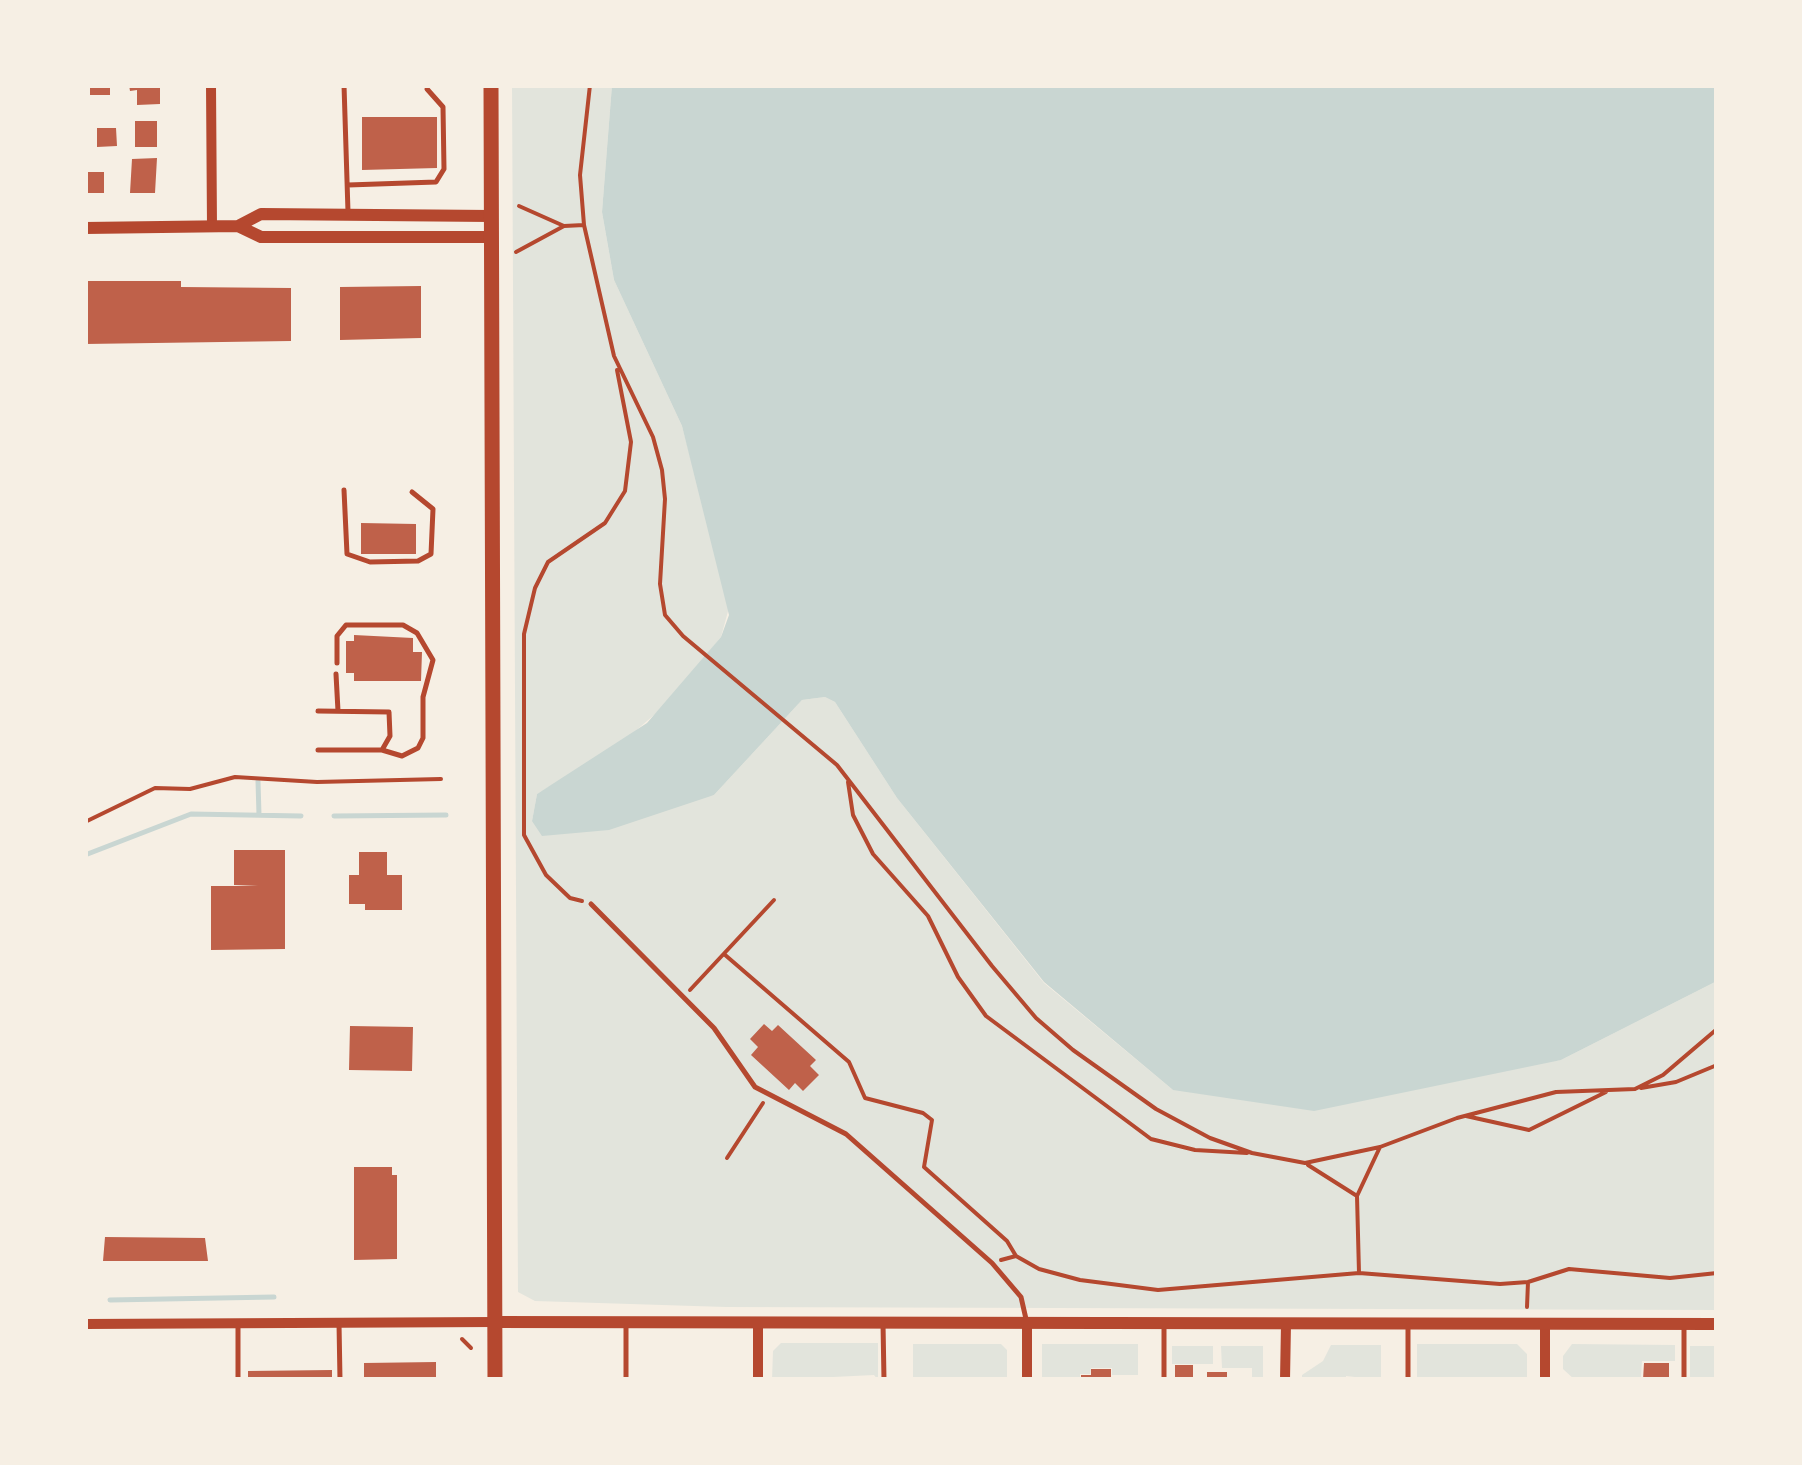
<!DOCTYPE html>
<style>
body{margin:0}
#map{position:relative;width:1802px;height:1465px;overflow:hidden;background:#f6efe4;font-family:"PT Sans",sans-serif}
canvas{display:block}
.frame{position:absolute;inset:0;border:88px solid #f6efe4;pointer-events:none}
</style>
<div id="map">
<canvas width="1802" height="1465"></canvas>
<div class="frame"></div>
</div>
<script>
const context = document.querySelector('canvas').getContext('2d');
context.lineJoin = 'round';
function paint(path, color) {
  context.fillStyle = color;
  context.fill(path, 'evenodd');
}
function toPath(rows) {
  const path = new Path2D();
  for (const r of rows) {
    path.moveTo(r[0], r[1]);
    for (let i = 2; i < r.length; i += 2) path.lineTo(r[i], r[i + 1]);
  }
  return path;
}
function strokePath(path, color, width, dash) {
  context.strokeStyle = color;
  context.lineWidth = width;
  context.lineCap = dash ? 'butt' : 'round';
  context.setLineDash(dash || []);
  context.stroke(path);
}
const green = toPath([
 [512,85,612,85,602,212,614,280,682,426,730,604,721,637,669,702,618,746,537,794,532,821,714,795,802,700,825,697,835,702,897,798,1044,983,1173,1090,1561,1060,1717,981,1717,1310,726,1307,535,1301,518,1292],
 [781,1343,878,1343,878,1380,874,1375,772,1380,773,1351],
 [913,1344,1001,1344,1007,1350,1007,1380,913,1380],
 [1042,1344,1138,1344,1138,1375,1112,1375,1112,1368,1091,1368,1090,1374,1080,1374,1080,1380,1042,1380],
 [1417,1344,1517,1344,1527,1354,1527,1380,1417,1380],
 [1572,1344,1675,1345,1675,1361,1642,1361,1641,1377,1575,1380,1563,1369,1563,1356],
 [1331,1345,1381,1345,1381,1380,1346,1376,1346,1380,1302,1380,1302,1375,1323,1361],
 [1172,1346,1213,1346,1213,1364,1172,1364],
 [1221,1346,1263,1346,1263,1380,1252,1380,1252,1368,1222,1368],
 [1690,1346,1717,1346,1717,1380,1690,1380]
]);
const water = toPath([
 [612,85,1717,85,1717,981,1561,1060,1314,1111,1173,1090,1044,982,897,798,835,702,825,697,802,700,714,795,609,830,542,836,532,821,537,794,647,723,721,637,729,615,682,426,614,280,602,212]
]);
const stream = toPath([
 [258,781,259,815],
 [334,816,446,815],
 [85,855,191,814,301,816],
 [110,1300,274,1297]
]);
const building = toPath([
 [90,85,110,85,110,95,90,95],
 [129,85,160,85,160,104,137,105,137,90,130,91],
 [362,117,437,117,437,168,362,170],
 [135,121,157,121,157,147,135,147],
 [97,128,116,128,117,146,97,147],
 [157,158,155,193,130,193,132,159],
 [85,172,104,172,104,193,85,193],
 [85,281,181,281,181,287,291,288,291,341,85,344],
 [421,286,421,338,340,340,340,287],
 [361,523,416,524,416,554,361,554],
 [354,635,413,638,413,652,422,652,421,681,354,681,354,673,346,673,346,641,354,641],
 [234,850,285,850,285,949,211,950,211,886,258,886,234,885],
 [359,852,387,852,387,875,402,875,402,910,365,910,365,904,349,904,349,875,359,875],
 [764,1024,772,1031,778,1025,816,1060,810,1066,819,1075,803,1091,795,1083,789,1090,751,1055,758,1047,750,1039],
 [350,1026,413,1027,412,1071,349,1070],
 [354,1167,392,1167,392,1175,397,1175,397,1259,354,1260],
 [105,1237,205,1238,208,1261,103,1261],
 [436,1362,436,1380,364,1380,364,1363],
 [1644,1363,1669,1363,1669,1380,1643,1380],
 [1175,1365,1193,1365,1193,1380,1175,1380],
 [1091,1369,1111,1369,1111,1380,1081,1380,1081,1375,1091,1375],
 [332,1370,332,1380,248,1380,248,1371],
 [1207,1372,1227,1372,1227,1380,1207,1380]
]);
const path = toPath([
 [590,85,580,175,584,225,614,356,653,437,662,470,665,499,660,584,665,615,683,636,837,765,992,966,1036,1018,1073,1050,1156,1109,1210,1138,1252,1153,1305,1163,1380,1147,1457,1118,1556,1092,1635,1089,1663,1075,1717,1029],
 [519,206,564,226,584,225],
 [516,252,564,226],
 [848,782,853,815,873,854,928,916,958,977,986,1016,1151,1139,1195,1150,1247,1153],
 [85,822,155,788,190,789,235,777,317,782,441,779],
 [582,901,570,898,546,875,524,835,524,634,535,588,548,562,605,523,625,491,631,442,617,370],
 [724,954,849,1062,865,1098,923,1113,932,1120,924,1167,1007,1241,1016,1256],
 [690,990,774,900],
 [1641,1088,1676,1082,1717,1065],
 [1466,1116,1529,1130,1606,1092],
 [727,1158,763,1103],
 [1308,1165,1357,1196,1359,1273],
 [1357,1196,1380,1147],
 [1001,1260,1016,1256,1039,1269,1080,1280,1158,1290,1359,1273,1500,1284,1528,1282,1569,1269,1670,1278,1717,1273],
 [1527,1307,1528,1282],
 [462,1339,471,1348]
]);
const service = toPath([
 [344,85,348,212],
 [348,185,436,182,444,169,443,107,427,89],
 [344,490,347,554,370,562,418,561,431,554,433,509,412,492],
 [336,674,338,711],
 [318,711,389,712,390,736,382,750],
 [318,750,382,750,402,756,418,748,423,738,423,697,433,660,417,633,403,625,346,625,337,636,337,663],
 [591,904,714,1028,755,1087,846,1134,992,1263,1021,1297,1026,1319],
 [339,1323,340,1380],
 [883,1323,884,1380],
 [1164,1324,1164,1380],
 [1408,1324,1408,1380],
 [238,1326,238,1380],
 [1684,1327,1684,1380],
 [626,1380,626,1323]
]);
const minor = toPath([
 [211,85,212,227],
 [758,1323,758,1380],
 [1027,1323,1027,1380],
 [85,1324,495,1322],
 [1285,1380,1286,1324],
 [1545,1380,1545,1324]
]);
const tertiary = toPath([
 [238,226,261,214,491,216],
 [85,228,238,226,261,237,491,237],
 [495,1322,1717,1324]
]);
const primary = toPath([
 [491,85,495,1380]
]);
paint(green, '#e2e4dc');
paint(water, '#c9d6d2');
strokePath(stream, '#c9d6d2', 5);
paint(building, '#bf614a');
strokePath(path, '#b5482f', 4);
strokePath(service, '#b5482f', 5);
strokePath(minor, '#b5482f', 10);
strokePath(tertiary, '#b5482f', 12);
strokePath(primary, '#b5482f', 15);
</script>
